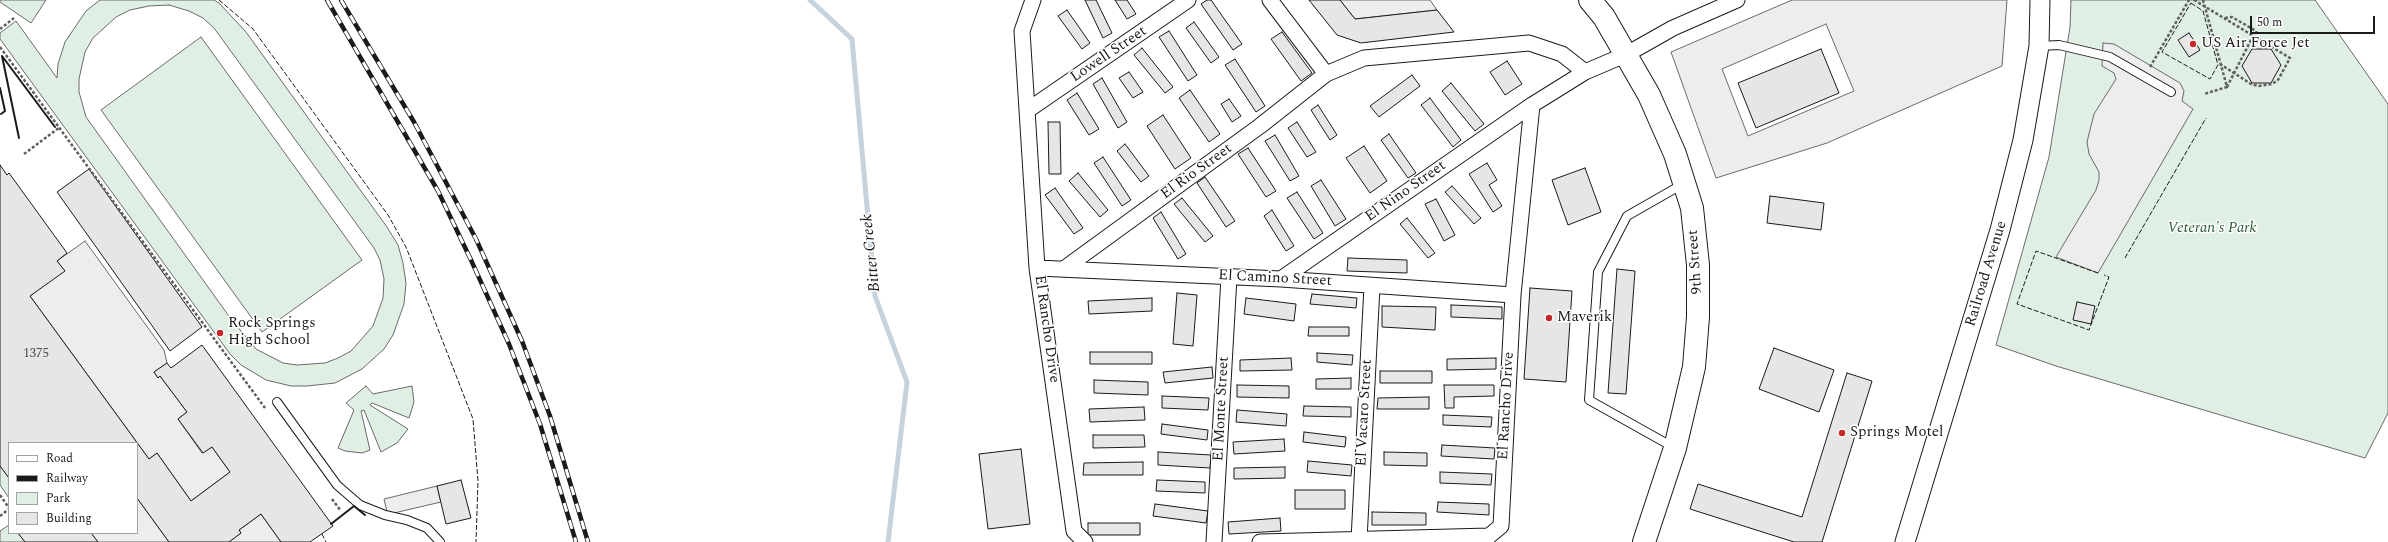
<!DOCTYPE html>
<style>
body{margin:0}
#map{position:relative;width:2388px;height:542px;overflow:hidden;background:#fff;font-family:Spectral,serif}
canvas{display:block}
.legend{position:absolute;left:8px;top:442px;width:130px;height:92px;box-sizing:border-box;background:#fff;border:1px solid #a3a3a3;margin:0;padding:5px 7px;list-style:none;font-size:12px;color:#1a1a1a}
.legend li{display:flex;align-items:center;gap:8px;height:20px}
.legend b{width:20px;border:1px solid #a3a3a3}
.scale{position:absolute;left:2250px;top:16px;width:125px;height:18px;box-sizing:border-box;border:2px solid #1a1a1a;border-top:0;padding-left:5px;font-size:12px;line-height:14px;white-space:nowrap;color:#1a1a1a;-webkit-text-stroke:3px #fff;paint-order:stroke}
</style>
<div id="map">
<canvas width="2388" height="542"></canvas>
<ul class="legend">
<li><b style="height:5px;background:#fff"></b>Road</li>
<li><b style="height:5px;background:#1a1a1a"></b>Railway</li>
<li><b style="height:11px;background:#e0efe3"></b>Park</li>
<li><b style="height:11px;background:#e6e6e6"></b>Building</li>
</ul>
<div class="scale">50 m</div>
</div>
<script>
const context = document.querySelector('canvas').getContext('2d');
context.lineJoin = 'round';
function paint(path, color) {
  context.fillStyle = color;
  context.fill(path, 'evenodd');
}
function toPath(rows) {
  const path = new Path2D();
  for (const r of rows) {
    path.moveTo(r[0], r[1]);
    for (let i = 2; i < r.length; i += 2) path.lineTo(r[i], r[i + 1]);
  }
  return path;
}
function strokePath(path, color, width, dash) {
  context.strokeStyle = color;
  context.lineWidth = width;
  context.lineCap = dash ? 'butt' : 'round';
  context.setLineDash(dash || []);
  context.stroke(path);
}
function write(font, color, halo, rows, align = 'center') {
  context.font = font + ' Spectral,serif';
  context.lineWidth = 3;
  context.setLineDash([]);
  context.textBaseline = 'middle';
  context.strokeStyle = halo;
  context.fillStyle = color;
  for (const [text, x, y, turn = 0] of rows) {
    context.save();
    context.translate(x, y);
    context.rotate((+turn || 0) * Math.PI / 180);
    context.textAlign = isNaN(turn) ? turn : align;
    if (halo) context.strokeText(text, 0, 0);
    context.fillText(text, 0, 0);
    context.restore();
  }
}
const green = toPath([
 [0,0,46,0,31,23,0,2,0,0],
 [100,0,214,0,219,3,246,32,387,227,398,245,403,263,406,283,404,304,393,335,384,349,362,369,335,383,307,386,291,386,266,380,241,365,230,354,0,39,0,33,16,21,57,78,58,64,65,42,86,11,100,0],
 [169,5,189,11,203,18,214,28,374,248,380,260,384,279,383,298,373,326,351,351,338,358,325,363,297,365,283,363,256,349,231,319,86,117,79,92,79,79,85,52,93,38,116,17,130,10,149,6,169,5],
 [2071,0,2315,0,2388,104,2388,413,2365,458,2056,366,1996,345,2049,157,2070,27,2071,0],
 [201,37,362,260,262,332,101,110,201,37],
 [366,386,373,394,412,386,414,402,409,418,372,403,370,405,408,429,397,443,381,452,364,410,361,411,370,450,362,453,345,451,338,448,354,410,346,403,366,386],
 [0,466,9,478,9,498,0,485,0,466],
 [9,525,9,533,18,533,25,542,0,542,0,531,9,525]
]);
const parking = toPath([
 [1340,0,1430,0,1437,10,1355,19,1340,0],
 [1792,0,2007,0,2002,66,1827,143,1716,178,1671,52,1792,0],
 [1826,24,1854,91,1748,136,1722,69,1826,24],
 [2103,43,2114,44,2180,83,2184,91,2182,101,2193,109,2098,273,2056,257,2096,190,2099,180,2099,172,2089,154,2087,142,2094,114,2116,79,2114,73,2102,66,2103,43],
 [85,241,164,350,167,363,154,372,158,378,160,376,187,412,178,419,202,453,212,447,230,472,191,501,157,453,149,459,30,296,64,270,57,261,85,241],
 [437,486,441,502,394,513,387,512,384,499,437,486],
 [137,498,169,542,98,542,91,533,137,533,137,498],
 [261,514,281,542,229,542,241,533,239,530,261,514]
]);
const stream = toPath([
 [810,0,852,39,875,296,907,382,888,542]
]);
const building = toPath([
 [1085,0,1096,0,1112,33,1103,38,1085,0],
 [1115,0,1127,0,1136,14,1127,19,1115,0],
 [1207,0,1211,0,1242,44,1233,50,1201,4,1207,0],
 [1309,0,1340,0,1355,19,1437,10,1454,32,1361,43,1337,35,1309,0],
 [1067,10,1090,43,1082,49,1058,16,1067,10],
 [1194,22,1219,57,1211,63,1186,28,1194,22],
 [1169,31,1197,75,1188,81,1159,37,1169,31],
 [1282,32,1312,73,1301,81,1271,39,1282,32],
 [2189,33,2200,50,2189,57,2178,40,2189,33],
 [1142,48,1173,87,1165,93,1134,55,1142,48],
 [1821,49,1839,93,1756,128,1738,83,1821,49],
 [2252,49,2271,49,2281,65,2271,83,2252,83,2242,66,2252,49],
 [1235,59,1265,106,1256,112,1225,65,1235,59],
 [1507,61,1522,84,1505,95,1490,72,1507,61],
 [1129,72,1143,92,1133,98,1119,78,1129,72],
 [1412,75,1420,86,1379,117,1370,106,1412,75],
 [1102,78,1127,122,1118,128,1093,84,1102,78],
 [1451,83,1484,124,1475,131,1442,91,1451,83],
 [1190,90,1220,134,1209,142,1179,98,1190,90],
 [1077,93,1099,129,1089,135,1067,100,1077,93],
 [1430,98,1461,140,1453,147,1421,105,1430,98],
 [1229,99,1241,116,1232,122,1221,104,1229,99],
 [1318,105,1337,135,1330,140,1311,110,1318,105],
 [1163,115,1191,158,1175,169,1147,126,1163,115],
 [1048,122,1060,122,1061,174,1049,174,1048,122],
 [1297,122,1316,152,1307,157,1288,128,1297,122],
 [1389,134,1416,173,1408,178,1381,140,1389,134],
 [1275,135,1299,176,1290,181,1265,141,1275,135],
 [1125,144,1149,176,1141,182,1117,151,1125,144],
 [1364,146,1387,181,1370,193,1346,158,1364,146],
 [1248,148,1276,191,1266,197,1238,154,1248,148],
 [1103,157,1131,200,1122,206,1094,163,1103,157],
 [1487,163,1497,180,1489,185,1502,206,1493,212,1469,174,1487,163],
 [0,165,7,175,9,173,67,253,57,261,65,271,30,296,149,459,157,453,191,501,230,472,212,447,203,453,178,419,187,412,160,376,158,378,154,372,167,363,171,368,202,345,333,526,310,542,281,542,261,514,239,530,241,533,229,542,169,542,137,498,137,443,9,443,9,478,0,466,0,165],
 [1585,168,1601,212,1568,225,1552,180,1585,168],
 [89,169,202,327,170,351,57,192,89,169],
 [1078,173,1108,210,1100,217,1069,181,1078,173],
 [1205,177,1235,221,1226,227,1197,183,1205,177],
 [1321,180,1346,219,1335,226,1311,186,1321,180],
 [1452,186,1481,218,1474,224,1445,192,1452,186],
 [1055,188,1083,228,1074,234,1045,195,1055,188],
 [1297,192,1323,233,1314,239,1287,198,1297,192],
 [1770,196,1824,203,1821,230,1767,223,1770,196],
 [1182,198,1213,236,1205,242,1174,204,1182,198],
 [1436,199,1455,235,1444,241,1425,204,1436,199],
 [1272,210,1294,246,1286,251,1264,216,1272,210],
 [1161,212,1186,254,1178,259,1153,218,1161,212],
 [1407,218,1435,253,1428,258,1400,224,1407,218],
 [1348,258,1407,260,1407,273,1347,271,1348,258],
 [1617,269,1635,271,1626,394,1608,393,1617,269],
 [1530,288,1572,291,1566,382,1524,379,1530,288],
 [1177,293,1197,295,1193,346,1173,344,1177,293],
 [1312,294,1357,298,1356,308,1310,304,1312,294],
 [1152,298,1152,311,1089,314,1088,301,1152,298],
 [1246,298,1296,304,1294,321,1244,314,1246,298],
 [2077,302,2095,306,2091,324,2073,320,2077,302],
 [1451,305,1502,307,1502,319,1451,317,1451,305],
 [1382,306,1436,307,1435,330,1382,327,1382,306],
 [1309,327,1349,327,1349,336,1308,336,1309,327],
 [1774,348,1834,370,1819,412,1759,389,1774,348],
 [1090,352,1152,352,1152,364,1090,364,1090,352],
 [1317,353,1353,355,1352,365,1317,362,1317,353],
 [1291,358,1292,370,1240,371,1240,360,1291,358],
 [1496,358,1496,369,1447,370,1447,359,1496,358],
 [1212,367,1213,378,1165,383,1163,372,1212,367],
 [1380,371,1432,371,1432,383,1380,383,1380,371],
 [1847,373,1872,381,1822,542,1794,542,1690,509,1698,484,1802,517,1847,373],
 [1351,378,1351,389,1316,389,1316,379,1351,378],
 [1094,380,1148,382,1148,395,1094,393,1094,380],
 [1237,385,1289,386,1289,398,1237,397,1237,385],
 [1444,385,1494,385,1494,396,1454,397,1454,408,1445,408,1444,385],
 [1162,396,1209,398,1208,410,1162,408,1162,396],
 [1429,397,1429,409,1377,409,1378,398,1429,397],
 [1304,406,1351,407,1351,417,1303,416,1304,406],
 [1144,407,1145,420,1090,422,1089,409,1144,407],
 [1237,410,1287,414,1286,426,1236,422,1237,410],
 [1443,415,1492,417,1491,427,1443,425,1443,415],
 [1162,424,1208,430,1207,440,1161,434,1162,424],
 [1304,432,1346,437,1345,447,1303,442,1304,432],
 [1093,435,1144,435,1145,447,1093,448,1093,435],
 [1284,439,1285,451,1234,454,1233,442,1284,439],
 [1442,445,1495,448,1494,459,1441,456,1442,445],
 [1021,449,1030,524,988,529,979,454,1021,449],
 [1158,452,1211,455,1210,468,1158,465,1158,452],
 [1384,452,1427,453,1427,466,1384,465,1384,452],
 [1308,461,1352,465,1351,476,1307,472,1308,461],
 [1143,462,1143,475,1083,475,1084,463,1143,462],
 [1285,467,1285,478,1234,479,1234,468,1285,467],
 [1440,472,1492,474,1491,485,1440,483,1440,472],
 [461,480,471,518,446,524,437,486,461,480],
 [1157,480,1205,482,1205,493,1156,491,1157,480],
 [1295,490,1345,490,1345,509,1295,509,1295,490],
 [1438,502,1489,504,1489,515,1437,512,1438,502],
 [1155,504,1208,511,1206,523,1153,516,1155,504],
 [1372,512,1426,513,1426,525,1372,525,1372,512],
 [1280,518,1281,531,1229,534,1228,522,1280,518],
 [1088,523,1140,523,1140,535,1088,535,1088,523],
 [18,533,91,533,98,542,25,542,18,533]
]);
const path = toPath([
 [2194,0,2290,58,2278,80,2272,84,2259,86,2251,84,2220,64],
 [2203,0,2227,87,2204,94],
 [2225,18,2232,17,2256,31,2258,39],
 [0,29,14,18],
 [0,47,265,408],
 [2150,67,2189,0],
 [2227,87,2253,36],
 [24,154,60,127],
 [0,495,9,508],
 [332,499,341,511],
 [0,516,9,509]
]);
const service = toPath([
 [2039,46,2059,45,2110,57,2171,92],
 [277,402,337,485,360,505,385,515,407,520,427,528,440,542],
 [1673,447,1589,400,1598,272,1627,216,1683,184]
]);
const minor = toPath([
 [1033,0,1022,31,1037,268,1074,531,1085,542],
 [1270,0,1326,74],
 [1028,110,1188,0],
 [1037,268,1281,279,1513,295],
 [1065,268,1260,126,1326,74,1364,58,1529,43,1562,54,1585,72],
 [1281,279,1532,105],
 [1359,540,1372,286],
 [1214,542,1229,277],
 [1260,542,1489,536,1501,526,1513,295,1532,105,1585,72,1627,54,1673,28,1737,0]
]);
const tertiary = toPath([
 [1905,542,2000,230,2023,140,2039,46,2040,0]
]);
const primary = toPath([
 [1590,0,1604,17,1649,95,1675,154,1692,208,1698,265,1698,317,1694,367,1675,448,1644,542]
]);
const rail = toPath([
 [327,0,438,191,471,260,509,344,540,424,576,542],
 [341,0,414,122,476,239,522,341,550,416,588,542]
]);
const fence = toPath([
 [219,0,253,29,388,215,406,247,473,419,478,481,476,542],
 [2191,3,2203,11,2218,65,2210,79,2162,52,2191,3],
 [2125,258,2206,118],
 [2098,273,2036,251,2017,304,2089,330,2109,277,2104,275],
 [322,534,326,542]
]);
const wall = toPath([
 [0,88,5,111,1,114],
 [19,138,2,56,55,127],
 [331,524,354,506,365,515]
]);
const markers = [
 [2193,44,4,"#c62828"],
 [1549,318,4,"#c62828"],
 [220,333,4,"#c62828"],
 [1842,433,4,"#c62828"]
];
const numberNames = [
 ["1375",36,354]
];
const poiNames = [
 ["US Air Force Jet",2201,44],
 ["Maverik",1557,318],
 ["Rock Springs",228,324],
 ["High School",228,341],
 ["Springs Motel",1850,433]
];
const streetNames = [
 ["Lowell Street",1109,55,-34],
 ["El Rio Street",1197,172,-36],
 ["El Nino Street",1406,192,-35],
 ["9th Street",1696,262,-94],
 ["Railroad Avenue",1987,274,-73],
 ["El Camino Street",1275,279,3],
 ["El Rancho Drive",1046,329,82],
 ["El Rancho Drive",1507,406,-87],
 ["El Monte Street",1222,409,-87],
 ["El Vacaro Street",1365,413,-87]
];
const parkNames = [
 ["Veteran's Park",2212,229]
];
const waterNames = [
 ["Bitter Creek",872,253,-96]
];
paint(green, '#e0efe3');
strokePath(green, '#6a6a6a', 1);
paint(parking, '#ededed');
strokePath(parking, '#6a6a6a', 1);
strokePath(stream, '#c6d2dc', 5);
paint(building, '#e6e6e6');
strokePath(building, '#1a1a1a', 1);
strokePath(service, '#1a1a1a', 10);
strokePath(minor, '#1a1a1a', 17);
strokePath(tertiary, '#1a1a1a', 21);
strokePath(primary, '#1a1a1a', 24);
strokePath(path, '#5f5f5f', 2.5, [3, 2]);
strokePath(service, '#fff', 8);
strokePath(minor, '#fff', 15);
strokePath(tertiary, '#fff', 19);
strokePath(primary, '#fff', 22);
strokePath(rail, '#1a1a1a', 4.5);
strokePath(rail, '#fff', 3, [9]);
strokePath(fence, '#1a1a1a', 1, [5, 2]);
strokePath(wall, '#1a1a1a', 2);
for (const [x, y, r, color] of markers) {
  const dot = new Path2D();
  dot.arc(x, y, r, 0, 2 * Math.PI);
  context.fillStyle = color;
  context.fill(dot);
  strokePath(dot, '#fff', 1.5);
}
write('13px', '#4d4d4d', null, numberNames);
write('15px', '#1a1a1a', '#fff', poiNames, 'left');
write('15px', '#1a1a1a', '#fff', streetNames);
write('italic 15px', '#2b5a34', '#fff', parkNames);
write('italic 16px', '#1a1a1a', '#fff', waterNames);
</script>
